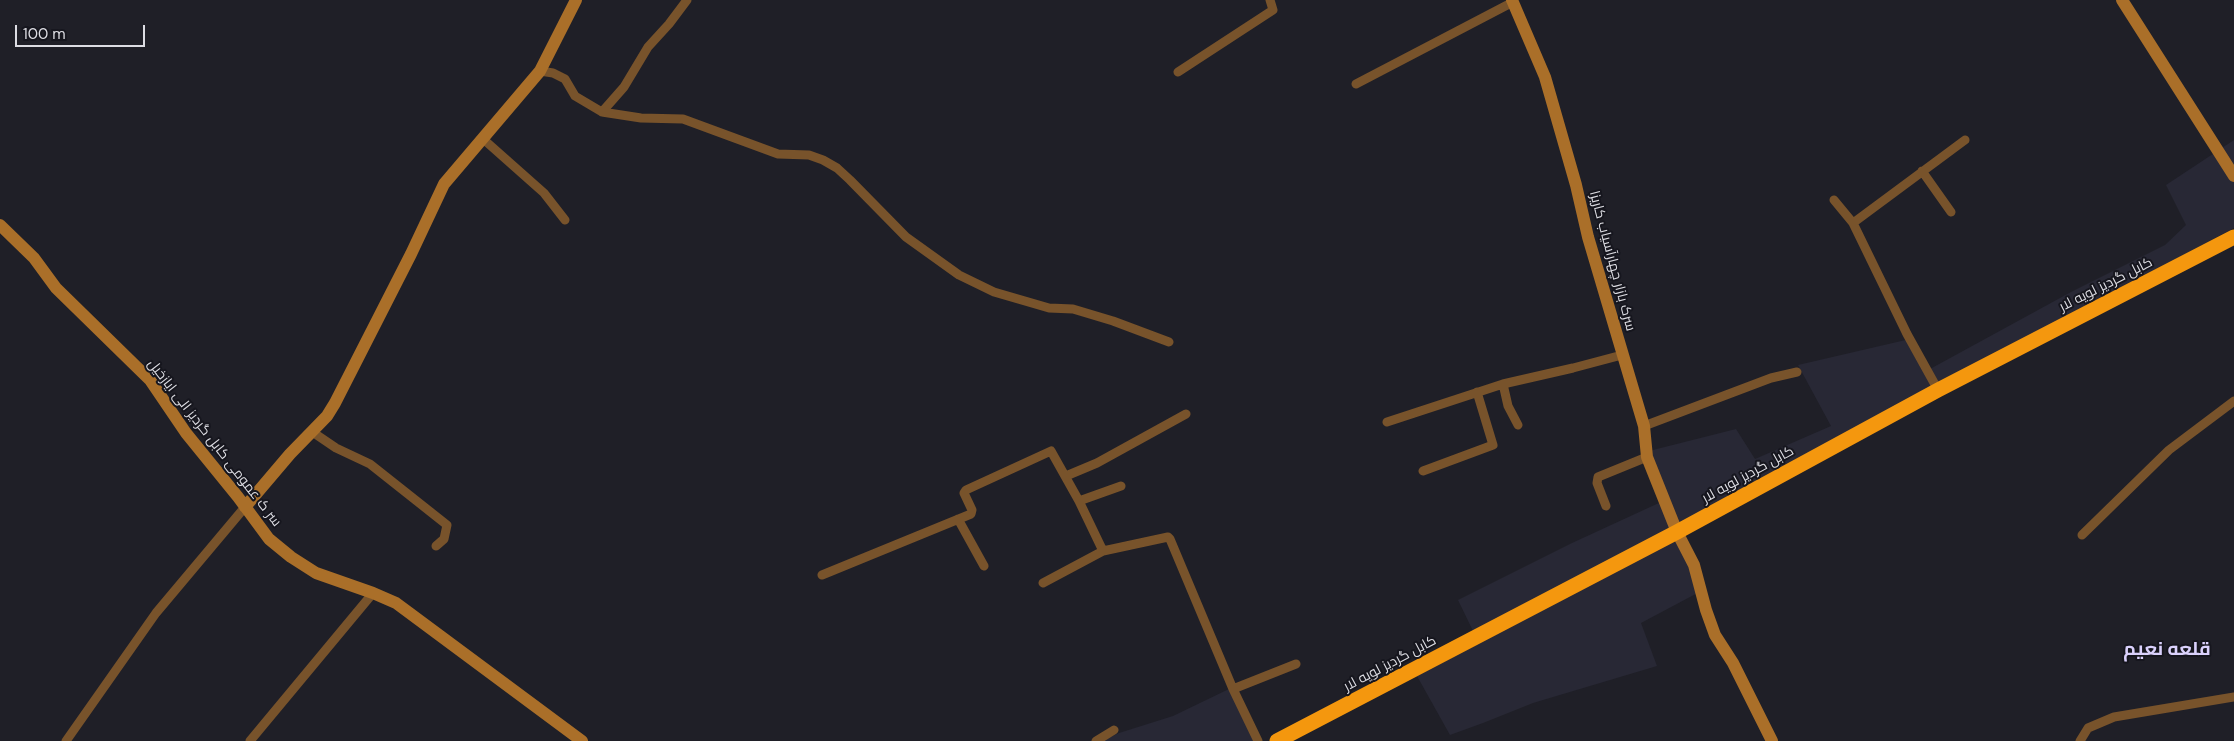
<!DOCTYPE html>
<meta charset="utf-8">
<style>
body{margin:0}
#map{position:relative;width:2234px;height:741px;overflow:hidden;background:#1f1f27;font-family:"DM Sans",sans-serif}
canvas{display:block}
.scale{position:absolute;left:15px;top:25px;width:130px;height:22px;box-sizing:border-box;border:2px solid #dddde3;border-top:0;padding-left:6px;font-size:15px;line-height:18px;white-space:nowrap;color:#dddde3;-webkit-text-stroke:4px #16161e;paint-order:stroke}
</style>
<div id="map">
<canvas width="2234" height="741"></canvas>
<div class="scale">100 m</div>
</div>
<script>
const context = document.querySelector('canvas').getContext('2d');
context.lineJoin = 'round';
function paint(path, color) {
  context.fillStyle = color;
  context.fill(path, 'evenodd');
}
function toPath(rows) {
  const path = new Path2D();
  for (const r of rows) {
    path.moveTo(r[0], r[1]);
    for (let i = 2; i < r.length; i += 2) path.lineTo(r[i], r[i + 1]);
  }
  return path;
}
function strokePath(path, color, width, dash) {
  context.strokeStyle = color;
  context.lineWidth = width;
  context.lineCap = dash ? 'butt' : 'round';
  context.setLineDash(dash || []);
  context.stroke(path);
}
function write(font, color, halo, rows, align = 'center') {
  context.font = font + ' "DM Sans",Cairo,sans-serif';
  context.lineWidth = 4;
  context.setLineDash([]);
  context.textBaseline = 'middle';
  context.strokeStyle = halo;
  context.fillStyle = color;
  for (const [text, x, y, turn = 0] of rows) {
    context.save();
    context.translate(x, y);
    context.rotate((+turn || 0) * Math.PI / 180);
    context.textAlign = isNaN(turn) ? turn : align;
    if (halo) context.strokeText(text, 0, 0);
    context.fillText(text, 0, 0);
    context.restore();
  }
}
const built = toPath([
 [2234,140,2234,228,1474,633,1458,600,1572,543,1661,502,1649,451,1736,429,1755,459,1831,426,1798,365,1910,339,1930,369,2071,292,2165,245,2186,225,2166,185],
 [1682,536,1705,589,1641,623,1657,666,1533,703,1483,723,1450,735,1417,676],
 [1229,689,1262,741,1102,741,1119,733,1173,716]
]);
const street = toPath([
 [540,71,553,73,565,79,575,96,602,112,641,118,683,119,778,154,809,155,823,160,837,168,850,180,906,237,959,275,994,292,1049,308,1073,309,1113,321,1169,342],
 [1178,72,1273,10,1270,0],
 [1356,84,1513,2],
 [602,112,624,87,648,47,669,24,687,0],
 [482,138,544,193,565,220],
 [1922,171,1951,212],
 [1834,200,1853,223,1907,334,1938,390],
 [1853,223,1965,140],
 [1503,384,1508,406,1518,425],
 [1387,422,1503,384,1573,368,1622,355],
 [1644,426,1771,378,1797,372],
 [311,431,336,448,370,464,447,525,444,539,436,546],
 [1423,471,1493,445,1477,392],
 [1066,476,1097,463,1186,414],
 [1079,501,1121,486],
 [1606,506,1597,483,1598,477,1647,457],
 [958,519,984,566],
 [2082,535,2169,450,2234,401],
 [822,575,971,514,972,510,964,493,966,490,1051,451,1079,501,1103,551],
 [1043,583,1103,551,1168,537,1170,539,1233,689,1258,741],
 [1233,689,1296,664],
 [66,741,156,613,245,507],
 [250,741,373,593],
 [1096,741,1114,730],
 [2080,741,2088,728,2114,717,2234,697]
]);
const secondary = toPath([
 [1512,0,1545,77,1576,185,1588,237,1644,426,1647,457,1677,532,1694,565,1706,610,1715,635,1733,663,1772,741],
 [2122,0,2234,176],
 [0,225,34,258,56,288,150,380,186,433,238,497,269,539,291,557,316,573,373,593,396,603,582,741],
 [245,507,290,454,327,416,335,403,411,254,444,184,540,71,576,0]
]);
const highway = toPath([
 [1277,741,1677,532,1938,390,2234,237]
]);
const streetNames = [
 ["سرک بازار چهارآسیاب کاریزا",1612,261,75],
 ["کابل گردیز لویه لار",2106,285,-27],
 ["سر ک عمومی کابل گردیز الی ایازخیل",214,443,52],
 ["کابل گردیز لویه لار",1748,475,-29],
 ["کابل گردیز لویه لار",1390,664,-28]
];
const districtNames = [
 ["قلعه نعيم",2167,650]
];
paint(built, '#282835');
strokePath(street, '#78532b', 9);
strokePath(secondary, '#aa6f29', 12);
strokePath(highway, '#f4970e', 15);
write('14px', '#dddde3', '#16161e', streetNames);
write('bold 19px', '#dad1fc', '#16161e', districtNames);
</script>
